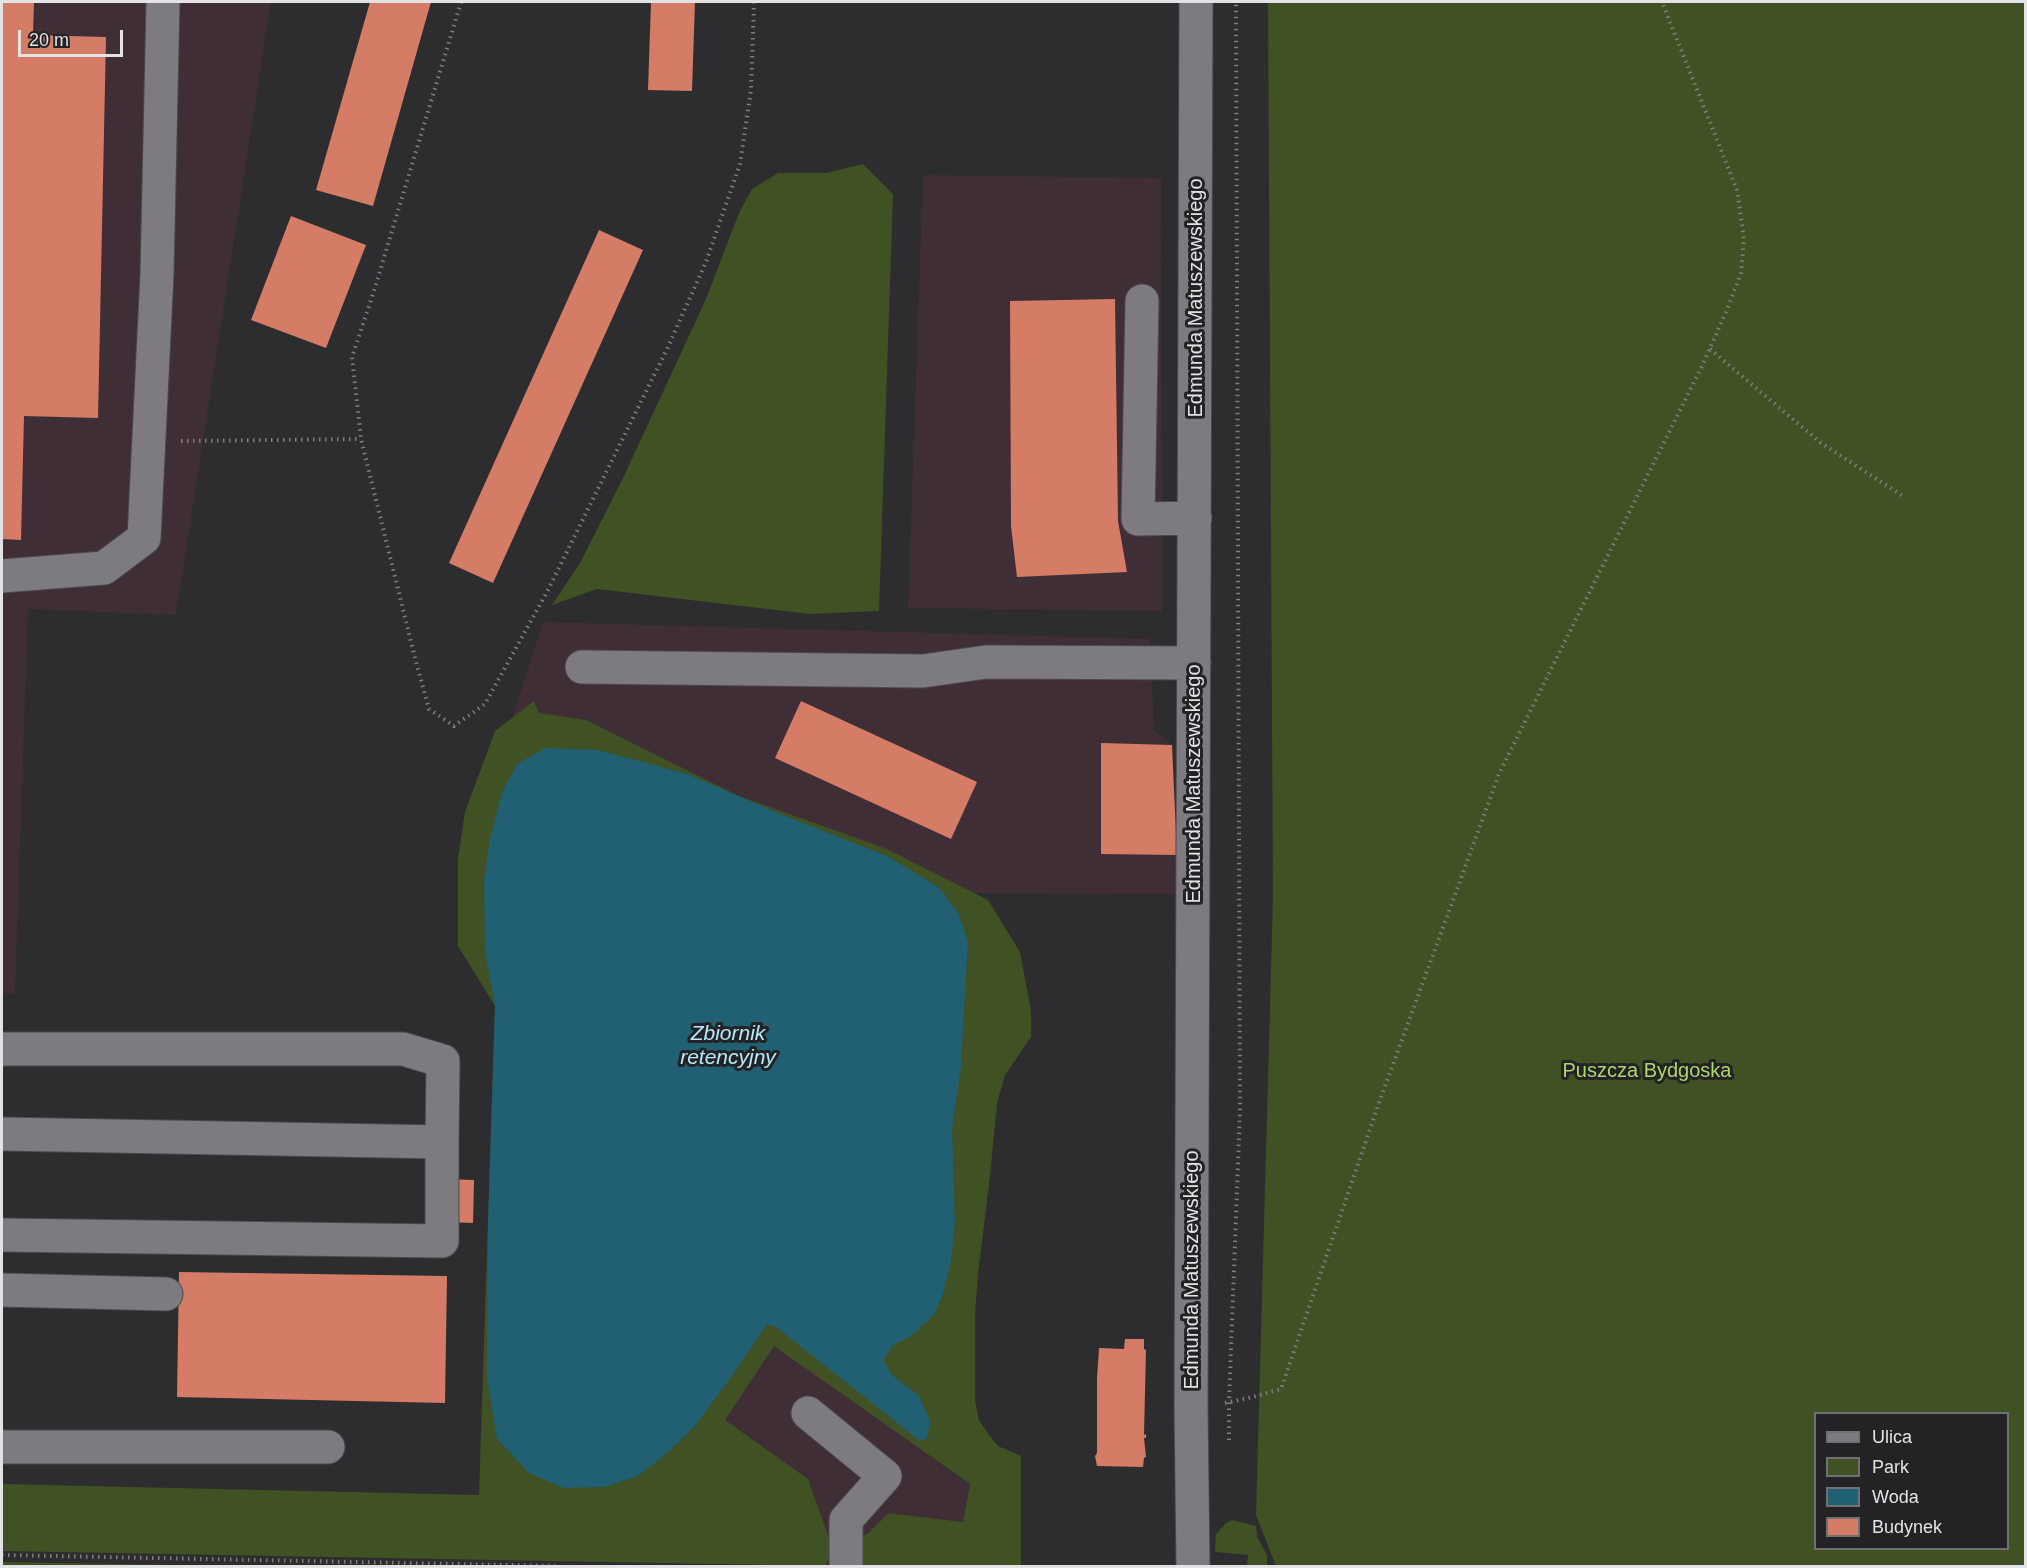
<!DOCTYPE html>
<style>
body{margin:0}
#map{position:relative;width:2027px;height:1568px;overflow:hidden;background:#2d2c2f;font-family:Helvetica,sans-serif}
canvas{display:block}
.frame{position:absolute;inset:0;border:3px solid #e3e2e4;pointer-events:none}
.legend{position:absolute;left:1814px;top:1412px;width:195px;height:138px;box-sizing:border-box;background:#232225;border:2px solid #706f71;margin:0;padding:8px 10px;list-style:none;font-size:18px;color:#e3e2e4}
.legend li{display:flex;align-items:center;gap:12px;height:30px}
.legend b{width:30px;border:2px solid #706f71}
.scale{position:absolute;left:18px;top:30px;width:105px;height:27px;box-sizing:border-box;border:3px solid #e3e2e4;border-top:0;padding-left:8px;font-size:18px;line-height:21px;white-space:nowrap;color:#e3e2e4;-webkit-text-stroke:4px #232225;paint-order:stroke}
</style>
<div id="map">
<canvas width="2027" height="1568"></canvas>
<div class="frame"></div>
<ul class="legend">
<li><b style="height:8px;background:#7d7b7f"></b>Ulica</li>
<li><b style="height:16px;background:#405123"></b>Park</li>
<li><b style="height:16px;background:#215f72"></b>Woda</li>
<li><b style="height:16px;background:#d47c65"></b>Budynek</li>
</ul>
<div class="scale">20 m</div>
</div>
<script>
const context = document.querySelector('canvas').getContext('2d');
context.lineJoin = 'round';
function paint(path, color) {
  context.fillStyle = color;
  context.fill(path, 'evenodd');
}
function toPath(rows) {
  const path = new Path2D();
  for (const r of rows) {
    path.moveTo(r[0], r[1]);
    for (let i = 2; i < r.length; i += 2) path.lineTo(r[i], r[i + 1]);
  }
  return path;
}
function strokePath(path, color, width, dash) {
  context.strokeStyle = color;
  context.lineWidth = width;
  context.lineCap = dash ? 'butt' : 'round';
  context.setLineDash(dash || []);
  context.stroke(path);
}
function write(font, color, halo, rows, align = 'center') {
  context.font = font + ' Helvetica,sans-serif';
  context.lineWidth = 6;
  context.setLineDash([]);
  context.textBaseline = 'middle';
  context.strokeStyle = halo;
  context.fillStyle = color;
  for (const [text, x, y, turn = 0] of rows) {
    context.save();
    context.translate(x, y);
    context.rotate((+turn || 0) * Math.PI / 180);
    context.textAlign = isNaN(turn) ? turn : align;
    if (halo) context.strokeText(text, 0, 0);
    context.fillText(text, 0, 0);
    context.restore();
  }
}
const industrial = toPath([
 [2,2,271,2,176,615,28,609,15,994,2,993],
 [923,175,1161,178,1162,611,908,608],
 [543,622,1150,639,1154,730,1172,745,1177,894,974,893,576,729,507,735],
 [774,1345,970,1484,963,1522,890,1513,866,1535,828,1535,808,1479,725,1420]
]);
const green = toPath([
 [1268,2,2025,2,2025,1566,1276,1566,1256,1515,1273,896],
 [1816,1414,2008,1414,2008,1548,1816,1548],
 [863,164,893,194,879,611,810,614,597,589,552,605,580,563,623,478,706,299,739,213,752,189,778,173,826,173],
 [534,701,539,713,586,720,739,796,887,849,988,900,1020,952,1031,1011,1031,1037,1005,1075,997,1103,990,1176,978,1274,975,1314,975,1400,979,1420,989,1435,998,1446,1021,1456,1021,1566,862,1566,862,1535,866,1535,889,1513,963,1522,970,1484,774,1346,725,1420,808,1479,828,1535,833,1535,832,1548,826,1566,2,1551,2,1484,479,1495,495,1006,458,946,458,858,465,812,495,731],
 [1232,1520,1256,1526,1257,1537,1267,1555,1267,1566,1247,1566,1248,1555,1215,1552,1216,1534,1226,1523],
 [2,1562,235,1566,2,1566]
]);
const water = toPath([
 [545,748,598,750,687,774,785,816,887,856,938,887,958,912,968,942,961,1066,952,1128,955,1221,951,1261,943,1294,934,1315,911,1336,893,1345,883,1360,893,1376,919,1396,930,1421,927,1438,920,1441,776,1327,767,1324,726,1384,694,1427,666,1454,638,1476,604,1487,564,1488,529,1473,497,1439,487,1378,488,1224,495,1006,485,951,484,879,490,839,502,792,517,764]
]);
const building = toPath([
 [2,2,34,2,33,35,106,37,98,418,24,416,21,540,2,539],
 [370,2,431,2,373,206,316,190],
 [651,2,695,2,692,91,648,90],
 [291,216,366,245,326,348,251,320],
 [599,230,643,250,493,583,449,563],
 [1115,299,1118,521,1127,572,1017,577,1011,526,1010,301],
 [801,701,977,782,951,839,775,758],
 [1101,743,1172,745,1177,855,1101,854],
 [448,1179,474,1180,473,1223,446,1222],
 [179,1272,447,1276,445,1403,177,1397],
 [1125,1339,1144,1339,1144,1349,1146,1350,1144,1435,1146,1434,1146,1438,1144,1438,1146,1457,1144,1458,1143,1467,1097,1466,1095,1456,1097,1453,1097,1378,1099,1348,1124,1349]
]);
const path = toPath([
 [461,2,373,294,352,357,361,439,415,658,429,709,454,726,485,704,549,588,667,349,706,262,740,164,751,90,754,2],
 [1710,349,1821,443,1903,496],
 [181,441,361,439],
 [1225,1403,1253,1397,1281,1389,1380,1100,1499,774,1702,366,1726,312,1741,273,1744,239,1737,190,1662,2],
 [1229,1440,1229,1402,1240,1111,1236,2],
 [2,1555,557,1566]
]);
const minor = toPath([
 [1142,301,1138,519,1195,518],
 [2,576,104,568,144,538,157,274,163,2],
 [582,667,923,671,986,662,1194,663],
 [2,1049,403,1049,443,1061,442,1142,2,1134],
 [2,1235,442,1241,442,1142],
 [2,1290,166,1294],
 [808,1413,885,1476,846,1520,846,1566],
 [2,1447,328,1447],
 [1193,1566,1191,1405,1196,2]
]);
const streetNames = [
 ["Edmunda Matuszewskiego",1196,298,-90],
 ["Edmunda Matuszewskiego",1194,784,-90],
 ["Edmunda Matuszewskiego",1192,1270,-90]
];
const parkNames = [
 ["Puszcza Bydgoska",1647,1071]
];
const waterNames = [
 ["Zbiornik",728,1034],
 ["retencyjny",728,1058]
];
paint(industrial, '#402e37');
paint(green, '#405123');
paint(water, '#215f72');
paint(building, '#d47c65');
strokePath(minor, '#4b4a4c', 35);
strokePath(path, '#7f7e81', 4, [1.5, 4.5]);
strokePath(minor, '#7d7b7f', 33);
write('20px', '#e3e2e4', '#232225', streetNames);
write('20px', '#aed76a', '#232225', parkNames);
write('italic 21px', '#b5e8fa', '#232225', waterNames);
</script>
